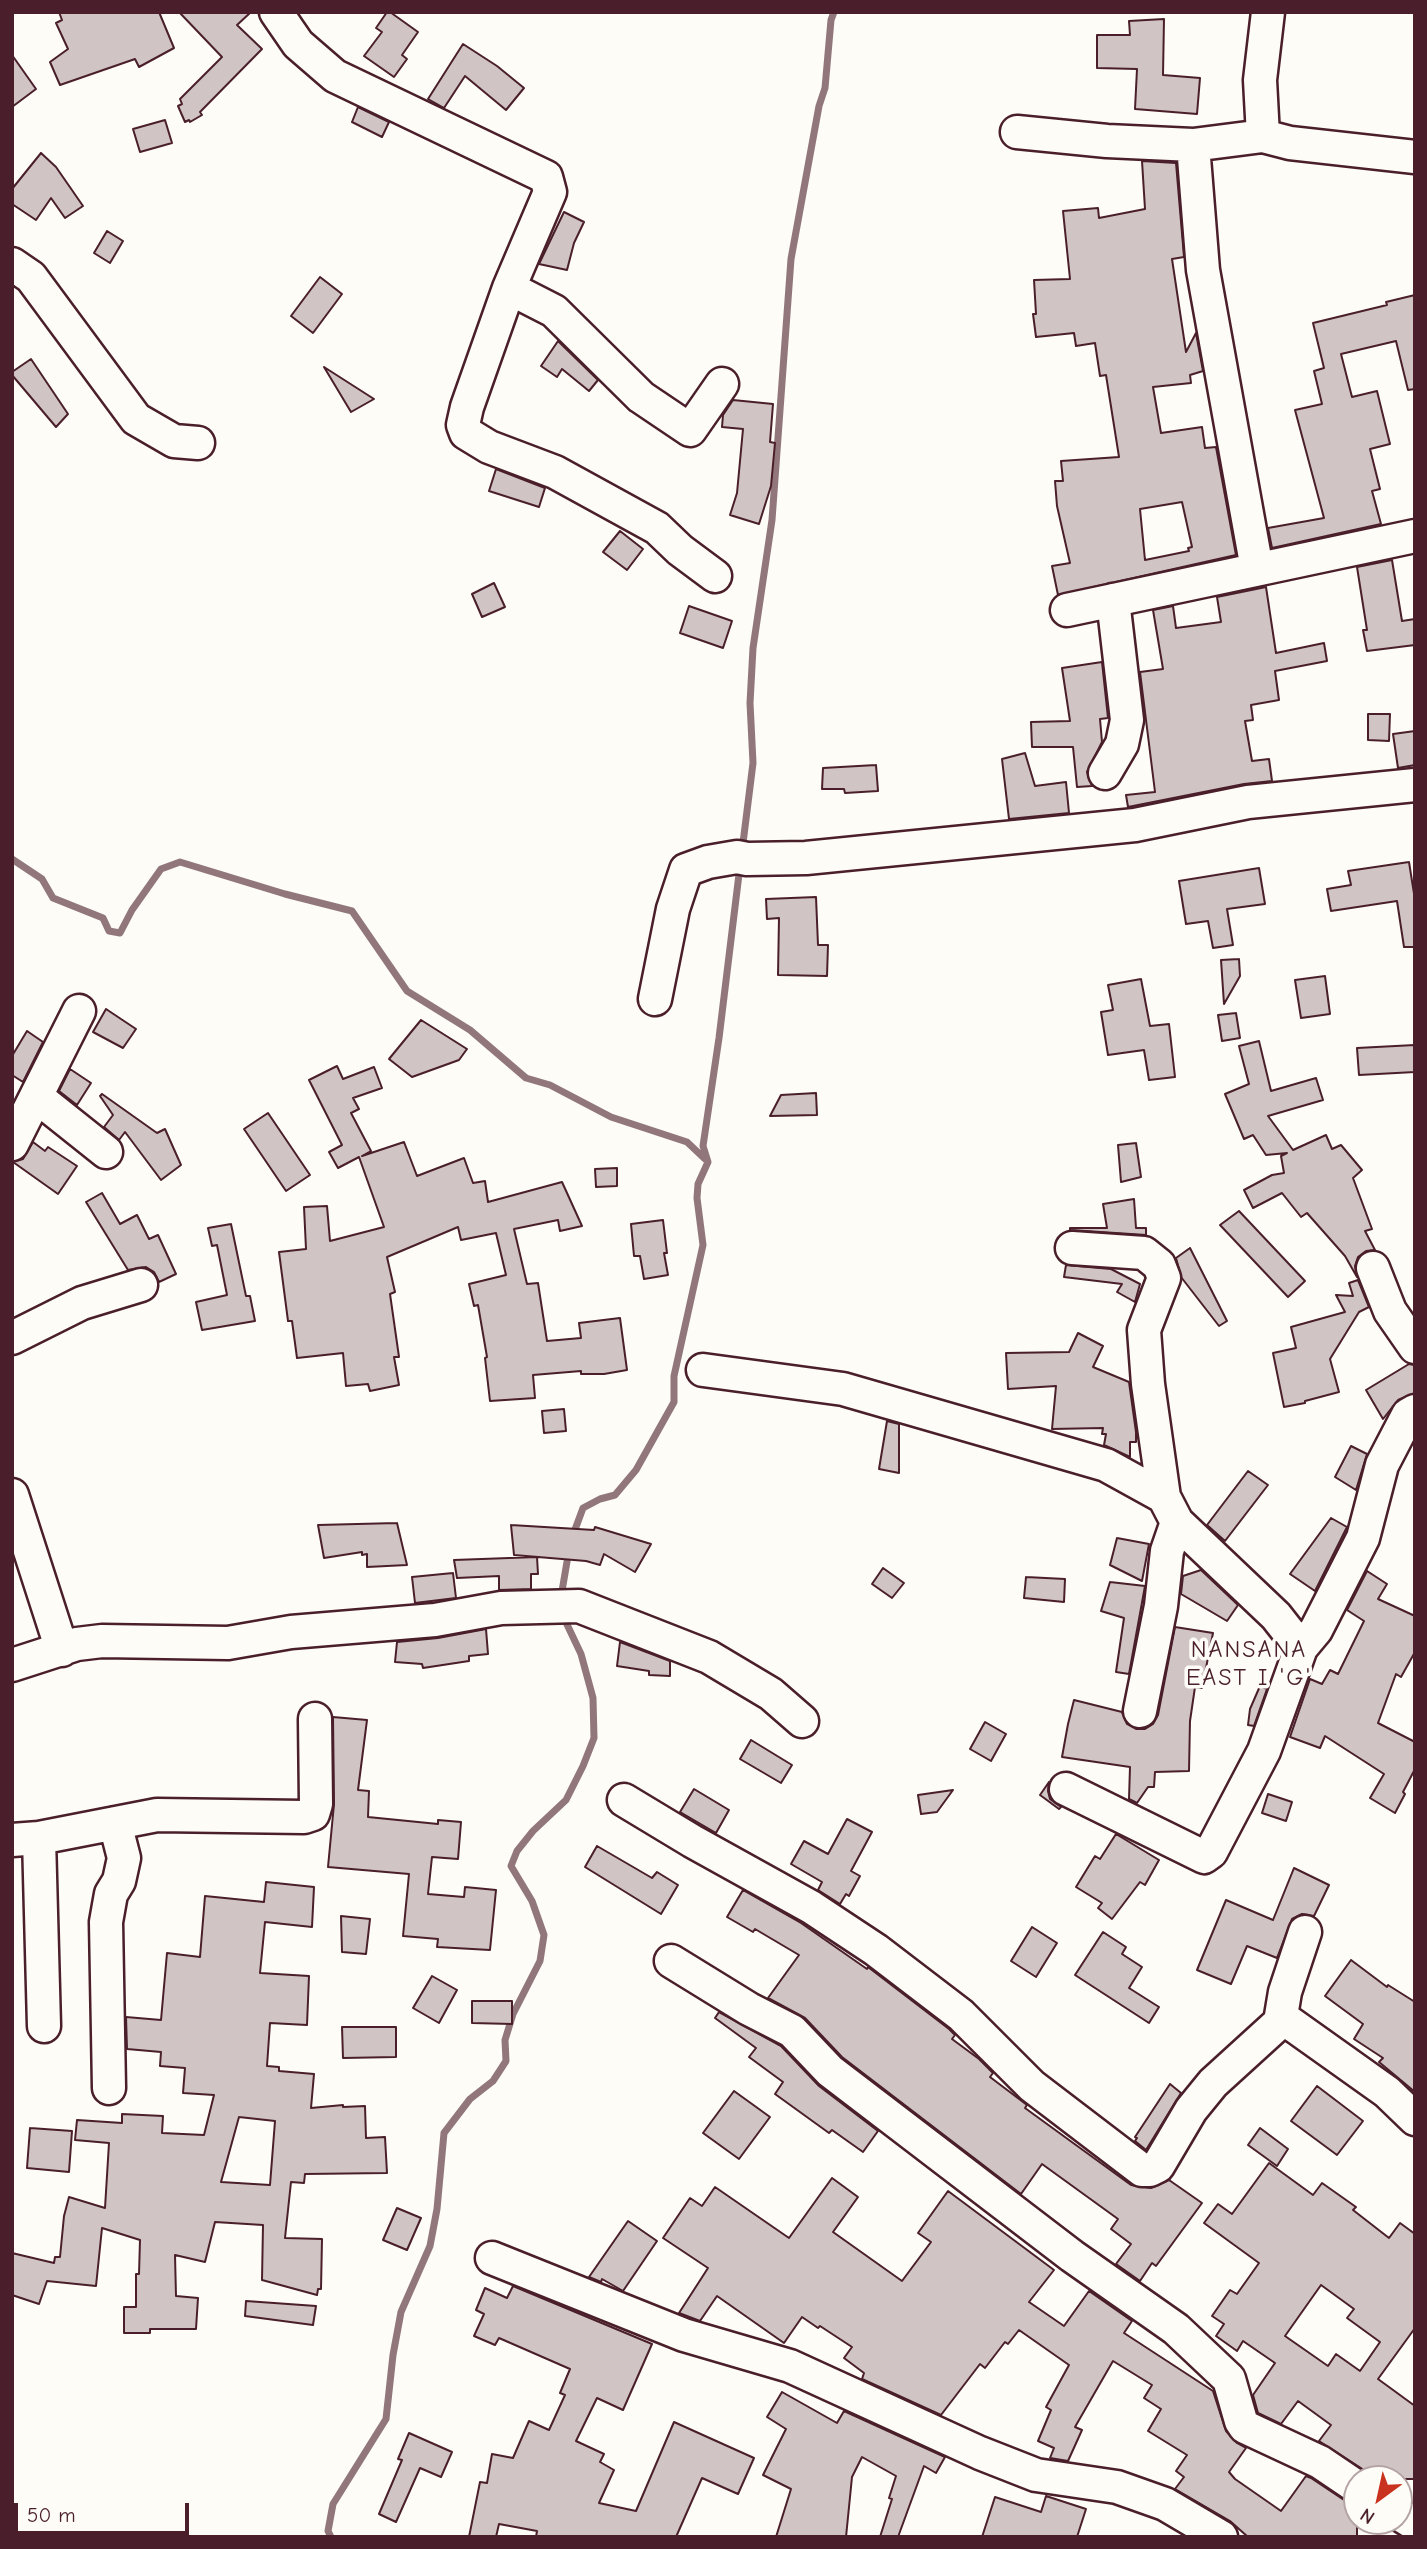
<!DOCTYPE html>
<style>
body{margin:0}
#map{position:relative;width:1427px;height:2549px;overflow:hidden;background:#fdfcf7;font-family:"Comic Neue",sans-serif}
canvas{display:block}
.frame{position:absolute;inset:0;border:14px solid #4a1f2b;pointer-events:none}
.north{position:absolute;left:1343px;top:2465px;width:70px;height:70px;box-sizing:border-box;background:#fdfcf7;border:2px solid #b5a4a5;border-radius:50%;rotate:213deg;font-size:19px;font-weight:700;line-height:28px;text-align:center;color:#4a1f2b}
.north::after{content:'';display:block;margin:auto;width:24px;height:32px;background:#c8321e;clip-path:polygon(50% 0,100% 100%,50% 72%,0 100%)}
.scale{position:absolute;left:14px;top:2503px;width:175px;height:32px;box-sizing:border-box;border:4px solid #4a1f2b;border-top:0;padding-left:9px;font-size:21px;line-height:24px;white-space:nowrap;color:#4a1f2b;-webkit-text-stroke:5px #fdfcf7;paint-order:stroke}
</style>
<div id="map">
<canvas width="1427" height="2549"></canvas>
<div class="frame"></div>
<div class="north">N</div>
<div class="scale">50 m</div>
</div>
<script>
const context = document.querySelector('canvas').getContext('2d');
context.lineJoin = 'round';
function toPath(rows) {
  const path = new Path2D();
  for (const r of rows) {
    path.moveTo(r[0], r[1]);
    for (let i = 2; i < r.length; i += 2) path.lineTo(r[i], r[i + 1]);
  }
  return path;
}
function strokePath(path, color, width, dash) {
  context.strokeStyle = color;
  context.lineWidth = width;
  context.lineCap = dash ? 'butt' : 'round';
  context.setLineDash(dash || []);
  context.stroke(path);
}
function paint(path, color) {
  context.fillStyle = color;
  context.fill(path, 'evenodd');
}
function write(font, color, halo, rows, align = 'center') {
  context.font = font + ' "Comic Neue",sans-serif';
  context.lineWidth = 7;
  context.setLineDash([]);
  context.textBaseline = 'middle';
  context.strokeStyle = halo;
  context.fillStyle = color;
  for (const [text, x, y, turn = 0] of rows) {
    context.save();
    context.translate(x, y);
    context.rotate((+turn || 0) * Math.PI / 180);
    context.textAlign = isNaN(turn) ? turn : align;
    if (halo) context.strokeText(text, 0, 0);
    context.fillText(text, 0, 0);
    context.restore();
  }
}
const stream = toPath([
 [742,851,753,763,750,703,753,648,772,520,791,259,819,106,825,88,831,20,834,12],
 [12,859,42,879,53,898,103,918,109,931,120,933,132,910,161,869,180,862,285,894,352,911,407,991,470,1030,526,1078,550,1085,611,1117,687,1142,705,1159],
 [573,1535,583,1508,600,1499,615,1495,636,1470,674,1402,674,1376,703,1245,697,1198,698,1184,708,1162,703,1146,719,1038,740,866],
 [561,1597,569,1550],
 [331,2537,328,2531,333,2504,386,2419,393,2355,401,2312,430,2246,437,2209,444,2133,470,2099,493,2081,506,2061,505,2040,513,2014,540,1961,544,1935,532,1901,511,1866,517,1851,533,1831,566,1800,583,1766,594,1738,593,1698,581,1654,563,1616]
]);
const building = toPath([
 [59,12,159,12,174,48,139,67,135,59,60,85,50,62,68,49,56,23,62,20,59,12],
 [179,12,251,12,237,25,262,49,200,112,202,115,190,122,189,120,185,122,178,106,182,104,180,99,222,57,179,12],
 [387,12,390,12,418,32,402,55,407,59,394,77,364,56,382,32,376,28,387,12],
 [1164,19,1163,75,1200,78,1197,114,1135,109,1137,69,1097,68,1097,35,1130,35,1129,21,1164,19],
 [463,44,497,66,524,88,506,110,465,76,444,108,428,99,463,44],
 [12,55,36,89,12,107,12,55],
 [358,107,389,122,382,137,352,122,358,107],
 [165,120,172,143,140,152,133,129,165,120],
 [41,153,56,167,83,206,65,218,51,198,36,220,12,204,12,189,41,153],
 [1142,161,1176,163,1184,257,1172,259,1186,352,1196,333,1203,371,1190,375,1191,383,1153,387,1161,433,1202,427,1205,448,1216,447,1236,555,1058,595,1052,566,1070,563,1057,506,1055,481,1063,481,1061,461,1119,457,1106,375,1100,376,1095,343,1076,346,1074,333,1036,337,1033,314,1036,314,1034,280,1070,279,1063,211,1098,208,1099,218,1145,209,1142,161],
 [1182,502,1192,547,1188,548,1189,551,1145,560,1140,509,1182,502],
 [564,212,584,222,574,243,567,270,539,264,564,212],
 [107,231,123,241,110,263,94,253,107,231],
 [320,277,342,294,313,333,291,316,320,277],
 [1415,295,1415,389,1408,390,1396,341,1341,354,1352,397,1377,391,1390,444,1370,449,1380,489,1372,491,1381,524,1272,548,1268,528,1324,518,1295,410,1322,404,1314,371,1324,368,1313,323,1387,305,1386,302,1415,295],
 [558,341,598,380,589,391,562,369,557,377,541,366,558,341],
 [31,359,68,414,56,427,12,375,12,372,31,359],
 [324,367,374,399,351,412,324,367],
 [733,400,773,404,770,442,775,443,771,486,759,524,730,515,737,493,743,429,722,427,723,415,733,400],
 [496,469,545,488,539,507,489,491,496,469],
 [620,531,643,549,627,570,603,552,620,531],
 [1392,560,1402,621,1415,619,1415,645,1367,651,1363,630,1367,630,1357,567,1392,560],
 [494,583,505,607,482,617,472,594,494,583],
 [1266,587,1276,653,1324,643,1327,661,1275,671,1279,700,1251,705,1253,720,1245,721,1252,761,1269,759,1272,781,1244,784,1128,807,1126,795,1155,792,1140,672,1163,669,1153,610,1173,606,1176,628,1221,622,1217,597,1266,587],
 [689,606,732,621,723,648,680,633,689,606],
 [1102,662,1108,718,1100,719,1102,742,1087,772,1092,786,1077,787,1073,747,1032,747,1031,722,1070,721,1062,668,1102,662],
 [1368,714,1390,714,1389,741,1368,740,1368,714],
 [1415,731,1415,765,1398,768,1393,734,1415,731],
 [1025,753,1035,786,1066,782,1069,813,1009,819,1002,759,1025,753],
 [876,765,878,791,845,793,844,789,822,789,823,768,876,765],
 [1409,862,1415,900,1415,947,1404,947,1397,901,1331,911,1327,889,1351,885,1348,871,1409,862],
 [1259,868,1265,904,1227,909,1233,945,1213,948,1208,921,1186,924,1179,881,1259,868],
 [816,897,818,945,828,945,827,976,778,975,779,918,767,919,766,899,816,897],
 [1239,959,1240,976,1224,1004,1221,960,1239,959],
 [1325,976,1330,1014,1301,1018,1295,980,1325,976],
 [1141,979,1150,1026,1169,1024,1175,1077,1149,1080,1144,1050,1108,1055,1101,1012,1113,1010,1108,985,1141,979],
 [106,1009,136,1029,123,1048,93,1032,106,1009],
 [1236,1013,1240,1038,1222,1041,1218,1015,1236,1013],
 [421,1020,467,1049,459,1060,412,1077,389,1059,421,1020],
 [27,1031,43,1042,23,1082,12,1075,12,1056,27,1031],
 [1259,1041,1271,1091,1316,1078,1323,1100,1268,1116,1293,1150,1326,1135,1332,1149,1341,1145,1362,1170,1353,1178,1372,1229,1365,1231,1375,1250,1366,1251,1358,1257,1355,1266,1357,1277,1345,1256,1307,1213,1301,1217,1282,1193,1253,1208,1244,1190,1272,1175,1284,1173,1281,1156,1287,1153,1266,1155,1253,1135,1244,1139,1225,1094,1249,1084,1239,1046,1259,1041],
 [1415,1045,1415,1072,1359,1075,1357,1048,1415,1045],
 [337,1066,343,1079,374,1067,382,1088,353,1098,359,1109,351,1113,371,1151,362,1156,404,1142,417,1176,464,1158,473,1183,485,1181,488,1202,562,1182,582,1226,560,1231,558,1220,514,1229,527,1284,538,1283,547,1341,581,1338,579,1323,620,1318,627,1370,604,1374,581,1374,581,1371,533,1375,535,1398,490,1401,485,1358,487,1357,478,1305,474,1306,469,1284,506,1275,496,1233,461,1240,458,1227,387,1257,395,1292,390,1294,399,1357,394,1357,399,1385,370,1391,368,1384,346,1386,343,1353,297,1358,292,1321,288,1321,279,1252,306,1249,304,1207,327,1206,330,1241,384,1227,359,1157,338,1168,329,1152,342,1145,309,1080,337,1066],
 [70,1069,91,1083,77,1105,59,1091,70,1069],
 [816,1093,817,1115,770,1116,781,1095,816,1093],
 [102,1094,157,1133,165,1129,181,1165,161,1180,125,1132,119,1140,104,1127,113,1115,100,1096,102,1094],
 [268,1113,310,1175,286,1191,244,1129,268,1113],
 [33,1142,45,1151,48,1147,77,1166,58,1194,13,1162,23,1159,33,1142],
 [1136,1143,1141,1177,1121,1182,1118,1145,1136,1143],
 [617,1168,617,1186,596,1187,595,1169,617,1168],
 [102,1193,120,1224,137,1215,149,1239,158,1235,176,1274,159,1282,154,1272,146,1267,128,1270,86,1202,102,1193],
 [1134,1199,1136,1228,1146,1228,1146,1235,1070,1230,1070,1228,1107,1228,1103,1204,1134,1199],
 [1239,1211,1305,1281,1288,1297,1220,1225,1239,1211],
 [663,1220,667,1253,664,1253,668,1275,644,1279,640,1256,634,1256,631,1224,663,1220],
 [231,1224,246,1296,250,1296,255,1321,202,1330,196,1302,227,1295,217,1245,212,1246,208,1228,231,1224],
 [1190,1248,1227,1321,1219,1326,1181,1277,1176,1258,1190,1248],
 [1066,1265,1111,1269,1140,1284,1135,1302,1117,1292,1122,1284,1064,1277,1066,1265],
 [1358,1280,1369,1307,1359,1312,1330,1359,1339,1392,1305,1401,1305,1403,1284,1407,1273,1353,1296,1348,1291,1327,1345,1312,1336,1295,1353,1296,1349,1283,1358,1280],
 [1078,1333,1103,1346,1093,1367,1129,1382,1136,1432,1136,1442,1130,1442,1130,1457,1104,1445,1106,1434,1102,1434,1103,1428,1052,1429,1056,1386,1008,1389,1006,1353,1069,1352,1078,1333],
 [1409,1364,1415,1365,1415,1393,1398,1400,1383,1419,1366,1390,1409,1364],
 [564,1409,566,1431,544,1433,542,1411,564,1409],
 [887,1421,899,1424,899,1473,879,1469,887,1421],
 [1351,1446,1367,1454,1356,1490,1335,1477,1351,1446],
 [1248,1471,1268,1485,1225,1541,1207,1525,1248,1471],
 [1331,1518,1347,1527,1315,1591,1290,1574,1331,1518],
 [397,1523,407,1565,367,1567,367,1554,362,1555,362,1552,324,1558,318,1525,397,1523],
 [511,1525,594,1530,595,1527,651,1544,635,1572,604,1554,600,1565,586,1561,514,1555,511,1525],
 [1117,1538,1149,1544,1142,1581,1110,1565,1117,1538],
 [537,1557,538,1574,531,1574,531,1589,499,1590,499,1576,457,1578,454,1560,537,1557],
 [883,1568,904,1583,892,1598,872,1584,883,1568],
 [1201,1570,1238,1605,1227,1621,1181,1594,1183,1576,1201,1570],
 [1367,1571,1387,1584,1378,1599,1415,1616,1415,1652,1401,1677,1396,1674,1378,1723,1415,1742,1415,1769,1403,1792,1405,1794,1395,1813,1370,1798,1384,1774,1325,1736,1320,1748,1290,1737,1310,1679,1322,1684,1330,1670,1338,1674,1364,1621,1347,1610,1367,1571],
 [453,1573,456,1598,415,1603,412,1577,453,1573],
 [1026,1577,1065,1579,1064,1602,1024,1598,1026,1577],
 [1110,1582,1145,1586,1129,1674,1116,1672,1124,1618,1101,1611,1110,1582],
 [1175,1627,1213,1633,1202,1688,1195,1687,1190,1721,1189,1771,1155,1772,1154,1787,1148,1787,1137,1803,1129,1799,1130,1767,1062,1757,1068,1724,1074,1700,1122,1712,1127,1724,1136,1729,1145,1729,1153,1724,1158,1715,1175,1627],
 [486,1629,488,1654,469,1656,469,1661,423,1668,422,1664,395,1662,397,1642,438,1638,486,1629],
 [620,1642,670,1661,670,1676,649,1675,649,1671,617,1666,620,1642],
 [1260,1686,1267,1689,1254,1726,1248,1725,1250,1709,1260,1686],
 [333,1717,367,1720,358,1790,369,1791,368,1817,438,1824,438,1820,461,1822,458,1859,432,1857,428,1894,464,1897,465,1887,496,1890,490,1950,437,1947,438,1939,403,1936,409,1874,328,1867,334,1804,333,1717],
 [985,1722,1006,1734,991,1761,970,1749,985,1722],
 [751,1740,792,1765,781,1783,740,1759,751,1740],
 [1049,1782,1048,1791,1050,1799,1061,1807,1059,1809,1040,1795,1049,1782],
 [694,1789,729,1810,716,1833,680,1812,694,1789],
 [953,1790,937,1812,921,1814,918,1795,953,1790],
 [1268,1794,1292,1802,1286,1821,1262,1813,1268,1794],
 [847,1819,872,1832,851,1871,860,1876,849,1896,846,1894,840,1904,818,1890,822,1882,791,1864,804,1841,828,1854,847,1819],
 [1116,1834,1159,1860,1145,1885,1140,1882,1112,1919,1098,1908,1102,1903,1076,1887,1095,1856,1100,1859,1116,1834],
 [597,1846,652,1878,657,1872,678,1885,661,1914,585,1867,597,1846],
 [1294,1868,1329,1885,1314,1916,1302,1914,1292,1919,1277,1958,1247,1946,1231,1984,1197,1970,1226,1900,1273,1920,1294,1868],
 [266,1882,314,1887,312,1927,265,1922,260,1973,309,1976,307,2025,270,2023,267,2066,279,2067,279,2071,314,2074,311,2108,343,2105,343,2107,365,2106,366,2138,385,2137,387,2173,305,2174,304,2183,291,2182,285,2238,322,2239,321,2289,318,2289,317,2295,262,2280,263,2225,215,2222,205,2262,175,2255,176,2296,198,2298,196,2329,150,2329,150,2333,124,2333,124,2307,136,2307,136,2274,139,2274,140,2240,102,2228,96,2286,47,2281,39,2304,12,2295,12,2253,54,2263,55,2257,60,2257,64,2216,69,2197,105,2208,109,2143,75,2140,77,2120,122,2123,122,2114,163,2116,162,2133,204,2135,214,2095,183,2093,185,2068,160,2066,161,2052,127,2049,126,2017,161,2020,167,1953,200,1957,205,1896,264,1902,266,1882],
 [239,2117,275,2121,270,2185,221,2182,239,2117],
 [743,1890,801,1923,867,1969,868,1967,949,2029,955,2035,952,2039,979,2059,993,2073,990,2077,1027,2105,1025,2108,1131,2185,1151,2188,1169,2180,1202,2203,1156,2266,1152,2263,1140,2281,1116,2264,1131,2244,1111,2229,1118,2219,1042,2164,1021,2194,842,2057,805,2018,768,1998,799,1955,755,1929,753,1932,727,1917,743,1890],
 [341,1916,370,1919,366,1954,342,1952,341,1916],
 [1032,1927,1057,1943,1036,1977,1011,1961,1032,1927],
 [1103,1932,1126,1947,1122,1954,1142,1967,1129,1988,1159,2007,1149,2023,1075,1975,1103,1932],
 [1351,1960,1387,1987,1388,1985,1415,2002,1415,2092,1379,2062,1383,2058,1354,2039,1363,2024,1325,1996,1351,1960],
 [432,1976,457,1990,439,2023,413,2008,432,1976],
 [472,2001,512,2001,512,2024,472,2023,472,2001],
 [719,2012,781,2046,819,2086,878,2131,863,2152,832,2130,829,2133,775,2094,783,2082,749,2057,756,2048,715,2018,719,2012],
 [342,2027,396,2027,396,2057,343,2058,342,2027],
 [1170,2084,1181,2093,1146,2150,1135,2141,1137,2138,1135,2137,1170,2084],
 [1317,2086,1363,2121,1337,2155,1291,2121,1317,2086],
 [734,2091,770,2117,739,2159,703,2133,734,2091],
 [30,2128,72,2131,69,2172,27,2168,30,2128],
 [1260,2128,1288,2149,1277,2166,1248,2145,1260,2128],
 [1269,2163,1313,2195,1322,2183,1356,2207,1353,2210,1389,2238,1400,2223,1415,2234,1415,2328,1378,2379,1415,2406,1415,2479,1373,2479,1367,2472,1319,2441,1331,2425,1298,2401,1281,2424,1258,2413,1253,2395,1275,2363,1243,2341,1237,2351,1216,2336,1224,2324,1212,2316,1230,2290,1237,2294,1259,2263,1204,2223,1218,2204,1232,2214,1269,2163],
 [1321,2285,1354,2309,1347,2318,1380,2342,1360,2371,1336,2354,1328,2366,1285,2336,1321,2285],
 [832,2178,858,2197,833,2232,902,2281,931,2242,918,2233,948,2191,1054,2270,1029,2302,1064,2326,1089,2291,1132,2321,1124,2333,1213,2391,1226,2431,1237,2443,1246,2448,1229,2472,1235,2479,1281,2511,1306,2476,1311,2478,1347,2502,1357,2505,1357,2537,1248,2537,1230,2521,1175,2489,1184,2477,1176,2471,1187,2455,1148,2431,1161,2409,1144,2398,1152,2385,1113,2361,1075,2427,1082,2430,1068,2461,1050,2458,1054,2448,1038,2441,1051,2410,1046,2407,1069,2365,1019,2330,1008,2344,1005,2342,985,2368,980,2364,941,2415,862,2379,864,2373,844,2358,852,2347,820,2326,818,2328,802,2317,784,2343,717,2296,700,2321,679,2313,708,2268,663,2238,690,2198,702,2206,715,2187,789,2238,832,2178],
 [397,2208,421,2218,407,2250,383,2240,397,2208],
 [628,2221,657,2241,623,2291,602,2279,601,2282,589,2277,628,2221],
 [513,2286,652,2344,623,2410,597,2398,576,2441,604,2454,600,2462,614,2470,599,2503,636,2511,674,2422,754,2458,738,2494,702,2478,676,2537,536,2537,537,2531,499,2524,496,2537,469,2537,480,2482,487,2483,492,2454,513,2458,529,2421,549,2430,565,2395,560,2393,570,2369,499,2338,495,2345,474,2336,484,2314,476,2310,485,2288,507,2298,513,2286],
 [246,2301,316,2306,313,2325,245,2316,246,2301],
 [782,2392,837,2423,844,2411,945,2457,936,2473,924,2466,898,2537,880,2537,892,2499,889,2498,896,2476,862,2457,852,2477,846,2537,776,2537,791,2489,763,2475,786,2429,767,2417,782,2392],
 [409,2433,452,2452,441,2477,420,2468,396,2522,379,2514,402,2460,398,2459,409,2433],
 [1046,2496,1086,2509,1077,2537,982,2537,995,2497,1041,2512,1046,2496]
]);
const minor = toPath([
 [276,12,298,44,335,76,546,177,550,192,509,288,467,407,463,425,466,433,489,447,555,472,657,528,680,550,715,576],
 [1268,12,1260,80,1263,136,1290,143,1415,157],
 [1017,132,1107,141,1193,145,1263,136],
 [1193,145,1203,270,1257,569],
 [12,264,31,277,136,419,174,441,198,443],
 [509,288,554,311,641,397,690,430,722,384],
 [1067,610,1415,536],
 [1105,773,1122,744,1127,720,1113,600],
 [655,999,673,909,686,870,708,862,737,857,747,859,806,858,1135,825,1248,802,1415,785],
 [37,1097,106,1152],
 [12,1144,79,1011],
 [1072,1248,1144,1253,1159,1265,1164,1278,1144,1330,1148,1384,1164,1497],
 [1373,1268,1390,1311,1415,1347],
 [12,1338,82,1303,141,1285],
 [703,1370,843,1389,1106,1465,1164,1497,1177,1522,1276,1616,1301,1648],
 [12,1495,62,1650],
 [12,1665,77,1644,102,1641,228,1643,291,1632,435,1620,501,1608,579,1606,709,1657,771,1694,802,1721],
 [1140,1711,1161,1606,1167,1551,1177,1522],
 [1066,1789,1204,1857,1211,1852,1264,1751,1301,1648,1316,1630,1363,1538,1382,1465,1408,1415,1415,1411],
 [624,1800,692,1841,811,1907,876,1950,961,2015,1032,2086,1142,2170,1150,2170,1158,2166,1191,2110,1213,2083,1280,2022,1290,2023,1387,2092,1415,2119],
 [39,1838,44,2026],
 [12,1840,39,1838,157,1815,304,1817,313,1814,316,1804,315,1719],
 [671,1961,749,2009,792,2031,830,2071,1072,2256,1176,2329,1229,2379,1241,2421,1245,2427,1320,2462,1357,2487],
 [1280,2022,1285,1992,1305,1932],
 [109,2088,106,1922,111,1894,119,1881,124,1858,115,1823],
 [492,2258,684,2335,790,2366,980,2453,1036,2475,1117,2487,1165,2504,1221,2537],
 [1399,2514,1415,2524]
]);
const quarterNames = [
 ["NANSANA",1249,1650],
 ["EAST I 'G'",1249,1678]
];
strokePath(stream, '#91777b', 7);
paint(building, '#d0c5c4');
strokePath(building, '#4a1f2b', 2);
strokePath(minor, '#4a1f2b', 37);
strokePath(minor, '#fdfcf7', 32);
context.letterSpacing = '2px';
write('24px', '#4a1f2b', '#fdfcf7', quarterNames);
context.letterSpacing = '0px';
</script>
